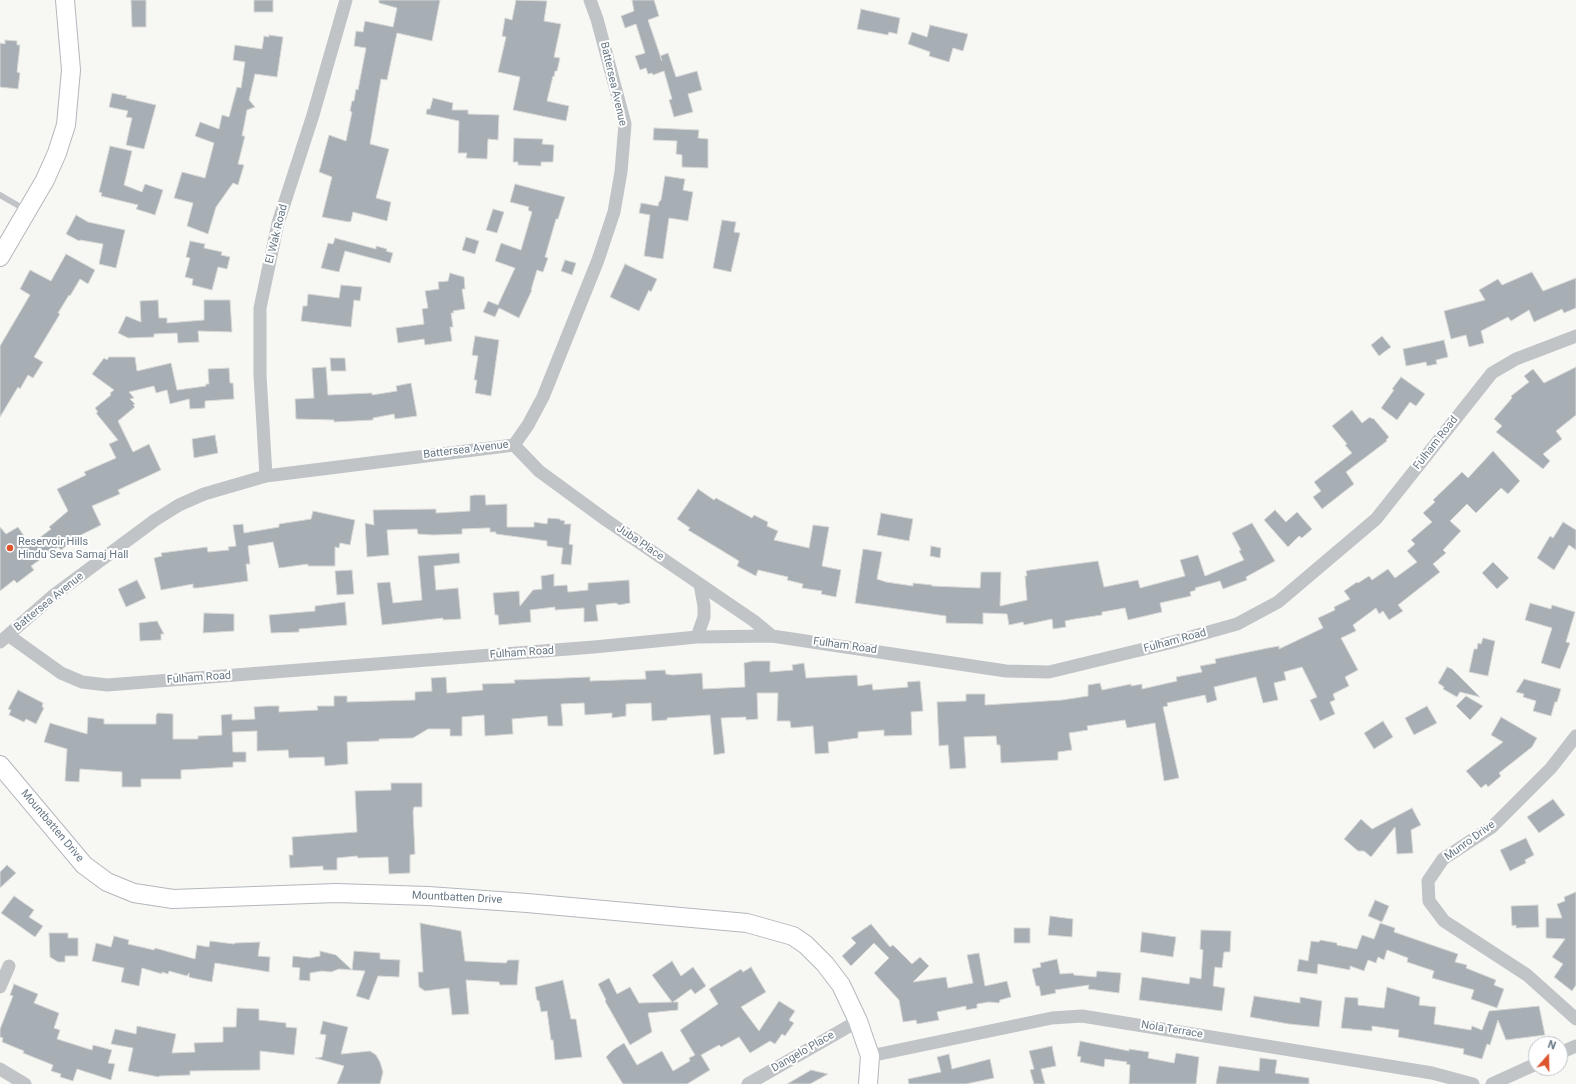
<!DOCTYPE html>
<style>
body{margin:0}
#map{position:relative;width:1576px;height:1084px;overflow:hidden;background:#f7f7f4;font-family:Roboto,sans-serif}
canvas{display:block}
.north{position:absolute;left:1528px;top:1036px;width:40px;height:40px;box-sizing:border-box;background:#fff;border:1px solid #c2c9ce;border-radius:50%;rotate:20deg;font-size:11px;font-weight:700;line-height:16px;text-align:center;color:#677784}
.north::after{content:'';display:block;margin:auto;width:14px;height:18px;background:#dd542d;clip-path:polygon(50% 0,100% 100%,50% 72%,0 100%)}
</style>
<div id="map">
<canvas width="1576" height="1084"></canvas>
<div class="north">N</div>
</div>
<script>
const context = document.querySelector('canvas').getContext('2d');
context.lineJoin = 'round';
function paint(path, color) {
  context.fillStyle = color;
  context.fill(path, 'evenodd');
}
function toPath(rows) {
  const path = new Path2D();
  for (const r of rows) {
    path.moveTo(r[0], r[1]);
    for (let i = 2; i < r.length; i += 2) path.lineTo(r[i], r[i + 1]);
  }
  return path;
}
function strokePath(path, color, width, dash) {
  context.strokeStyle = color;
  context.lineWidth = width;
  context.lineCap = dash ? 'butt' : 'round';
  context.setLineDash(dash || []);
  context.stroke(path);
}
function write(font, color, halo, rows, align = 'center') {
  context.font = font + ' Roboto,sans-serif';
  context.lineWidth = 4;
  context.setLineDash([]);
  context.textBaseline = 'middle';
  context.strokeStyle = halo;
  context.fillStyle = color;
  for (const [text, x, y, turn = 0] of rows) {
    context.save();
    context.translate(x, y);
    context.rotate((+turn || 0) * Math.PI / 180);
    context.textAlign = isNaN(turn) ? turn : align;
    if (halo) context.strokeText(text, 0, 0);
    context.fillText(text, 0, 0);
    context.restore();
  }
}
const building = toPath([
 [131,0,146,0,146,27,132,27,131,0],
 [254,0,273,0,273,12,254,12,254,0],
 [379,0,440,0,432,41,397,33,387,80,381,79,370,144,389,149,376,198,391,202,387,221,353,212,351,221,349,222,322,217,332,177,319,172,329,135,346,141,352,112,350,111,352,101,354,101,356,89,358,90,366,48,354,46,356,31,363,32,365,21,393,27,397,8,379,3,379,0],
 [516,0,547,1,544,21,561,24,554,57,560,58,557,71,555,71,554,77,553,76,547,101,569,106,566,121,513,110,520,77,498,72,506,37,502,36,505,18,512,20,516,0],
 [632,0,654,0,659,16,648,20,662,61,660,56,668,53,676,77,697,71,702,90,688,94,693,112,674,117,669,100,672,99,664,71,653,75,652,73,648,74,646,68,640,70,635,56,645,53,636,24,625,28,621,16,634,11,632,0],
 [861,9,900,18,897,34,889,32,888,35,857,29,861,9],
 [930,25,968,34,963,51,953,48,949,62,929,56,930,52,908,44,912,32,927,37,930,25],
 [269,35,283,37,277,77,255,74,249,100,255,107,247,110,242,136,245,136,238,164,244,165,238,185,233,183,216,207,208,234,187,226,193,203,174,198,182,172,205,178,214,143,195,136,200,122,219,129,222,115,229,117,237,87,241,88,245,62,233,60,235,45,262,49,264,36,269,37,269,35],
 [5,40,17,41,17,45,20,45,17,72,20,73,18,89,0,87,0,43,5,44,5,40],
 [112,93,127,96,126,98,156,105,144,149,126,145,132,118,126,117,128,111,109,107,112,93],
 [433,98,453,103,452,110,468,110,468,114,499,115,498,140,488,139,487,159,466,158,467,153,458,153,459,121,426,114,427,109,430,109,433,98],
 [654,128,699,130,698,138,708,139,708,168,682,167,682,155,676,154,677,141,653,140,654,128],
 [514,138,543,139,542,144,554,145,553,162,541,162,541,166,518,165,518,162,513,162,514,138],
 [110,146,132,151,124,185,142,192,145,184,163,190,155,215,136,209,138,205,101,196,102,193,99,192,110,146],
 [665,176,685,179,683,190,693,192,688,221,669,218,663,259,644,256,650,215,639,213,641,203,658,206,659,202,661,200,665,176],
 [515,184,565,197,558,219,556,219,545,257,548,258,543,272,537,270,531,290,532,290,519,318,499,308,495,317,483,312,488,301,498,305,515,268,495,261,501,243,521,250,532,212,528,210,529,207,510,202,515,184],
 [493,209,504,212,497,233,486,230,493,209],
 [76,215,88,222,125,230,116,268,99,264,103,244,80,240,79,241,66,234,76,215],
 [722,220,736,222,734,232,740,233,731,272,713,268,722,220],
 [466,237,479,241,475,254,462,250,466,237],
 [335,238,376,249,376,246,387,249,386,251,393,253,390,263,345,251,339,272,321,268,328,243,333,244,335,238],
 [190,241,205,244,204,248,222,252,221,255,230,257,227,269,218,267,212,290,192,285,193,279,185,277,190,258,186,257,190,241],
 [66,254,95,270,88,284,80,279,70,296,69,295,58,313,60,314,34,357,43,362,33,378,28,375,20,389,18,387,0,417,0,346,30,295,20,289,30,270,51,281,66,254],
 [565,260,576,263,572,275,561,271,565,260],
 [625,264,657,279,651,292,649,290,639,311,610,297,625,264],
 [1532,272,1543,291,1576,278,1576,308,1564,313,1562,309,1534,322,1529,310,1511,321,1508,317,1481,331,1484,343,1469,347,1466,335,1451,339,1444,311,1485,300,1479,290,1498,279,1502,285,1532,272],
 [450,273,464,277,465,289,462,289,465,309,453,311,454,313,451,313,453,327,450,327,452,341,425,345,424,339,398,343,396,328,424,324,422,309,428,308,425,291,439,289,438,282,448,281,450,273],
 [341,285,362,287,360,301,354,300,351,327,301,321,303,306,307,306,308,294,339,298,341,285],
 [158,300,159,318,167,318,167,323,204,320,204,300,230,300,232,332,198,331,199,342,178,343,177,333,154,334,154,337,128,338,118,333,126,316,141,322,140,301,158,300],
 [475,336,499,340,491,396,475,393,477,380,474,380,478,356,472,355,475,336],
 [1382,336,1391,347,1379,356,1371,345,1382,336],
 [1444,340,1448,357,1436,360,1437,364,1427,366,1426,362,1406,366,1403,349,1444,340],
 [109,357,135,357,137,371,171,363,177,390,206,386,206,384,209,384,208,369,229,368,230,383,233,383,234,399,205,401,205,408,190,409,189,399,170,404,167,390,156,393,154,386,129,392,134,398,130,399,135,404,133,405,135,407,118,421,133,452,149,444,161,470,118,490,120,494,92,506,101,525,79,536,61,550,58,547,31,566,34,570,17,583,14,580,0,591,0,527,6,534,18,527,30,545,51,529,49,527,68,511,57,489,86,475,84,472,116,458,109,444,118,440,96,413,98,412,95,408,111,395,110,393,114,390,92,374,104,358,107,360,109,357],
 [330,358,345,358,346,371,331,371,330,358],
 [326,367,328,395,372,393,372,395,397,391,396,386,411,383,417,416,395,419,394,414,373,418,373,420,334,422,334,420,296,419,295,399,314,398,312,368,326,367],
 [1576,367,1576,415,1556,431,1562,439,1543,454,1550,461,1543,469,1496,432,1502,426,1494,419,1512,398,1511,396,1529,382,1524,376,1533,369,1544,383,1576,367],
 [1401,377,1425,394,1416,406,1410,402,1397,420,1381,408,1394,390,1392,389,1401,377],
 [1352,410,1362,423,1370,417,1372,419,1373,418,1389,437,1386,440,1387,441,1346,472,1354,484,1322,509,1313,497,1321,491,1314,482,1352,453,1345,445,1347,444,1332,426,1352,410],
 [215,435,218,453,194,458,192,439,215,435],
 [1493,451,1520,481,1508,494,1501,488,1476,513,1467,504,1450,521,1461,531,1443,550,1446,553,1433,564,1440,572,1398,605,1403,611,1389,620,1383,611,1379,614,1376,608,1353,625,1356,631,1341,638,1358,670,1345,677,1349,686,1333,694,1335,700,1330,702,1335,714,1320,721,1310,700,1317,697,1302,667,1284,672,1286,680,1274,683,1278,700,1263,703,1256,677,1214,687,1217,700,1207,703,1205,695,1167,703,1168,706,1163,707,1179,778,1164,781,1155,723,1127,728,1125,720,1087,726,1088,730,1069,733,1072,750,1058,752,1058,760,1001,763,1000,745,997,745,996,736,964,737,966,768,950,769,948,745,939,746,937,702,966,701,966,694,985,694,985,705,1062,700,1088,696,1088,685,1100,683,1102,690,1131,684,1131,686,1142,684,1142,689,1177,681,1176,677,1202,672,1200,666,1216,663,1215,659,1268,648,1279,646,1279,649,1323,628,1318,618,1335,610,1334,607,1350,599,1344,591,1357,582,1358,583,1369,576,1372,580,1388,569,1395,578,1417,562,1407,551,1415,544,1411,540,1432,522,1423,513,1435,502,1433,500,1462,472,1468,478,1493,451],
 [698,489,714,500,716,498,752,518,754,515,768,522,767,526,778,531,774,540,809,548,813,525,829,527,822,566,841,570,836,597,821,594,822,591,802,588,803,584,787,580,788,577,758,570,756,576,737,566,739,561,688,530,690,528,677,519,698,489],
 [474,495,485,495,486,505,507,504,507,527,534,527,534,522,547,524,548,518,560,519,560,520,565,521,564,524,571,524,569,544,573,545,571,565,561,564,563,548,547,546,547,541,496,534,496,532,490,532,490,528,487,528,462,529,462,534,433,535,418,534,417,529,387,530,389,555,367,557,365,523,374,525,373,510,436,509,436,513,470,511,470,496,474,495],
 [1275,510,1286,522,1297,512,1312,529,1302,538,1299,536,1288,547,1264,520,1275,510],
 [313,511,355,520,350,545,340,543,339,548,335,547,335,566,308,566,308,564,279,568,273,542,248,546,250,564,246,564,248,581,198,588,193,588,193,584,161,590,154,558,162,556,161,553,207,547,208,552,229,550,228,547,236,546,233,525,243,524,244,533,279,527,279,524,311,519,313,511],
 [881,513,913,519,909,541,877,535,881,513],
 [1563,522,1576,530,1576,550,1569,545,1554,570,1537,558,1550,536,1553,538,1563,522],
 [1252,523,1275,561,1246,577,1247,580,1223,589,1220,581,1195,588,1196,590,1190,592,1191,596,1160,603,1162,612,1128,620,1125,608,1102,612,1102,615,1075,619,1065,621,1066,627,1053,629,1052,619,1024,625,1023,622,1009,625,1007,614,983,613,983,624,946,623,946,616,855,603,863,549,882,552,877,579,886,582,913,586,913,583,932,585,932,586,980,588,981,572,1001,572,1000,606,1027,600,1025,576,1027,576,1026,571,1030,570,1098,561,1104,587,1138,580,1140,588,1185,576,1180,560,1198,555,1205,576,1244,560,1239,551,1241,550,1232,533,1252,523],
 [931,546,941,548,940,558,930,556,931,546],
 [459,553,460,563,434,566,436,590,458,588,461,619,443,620,443,618,382,625,377,583,390,582,393,603,422,600,418,556,459,553],
 [1493,562,1509,578,1497,589,1482,573,1493,562],
 [352,570,354,594,337,595,335,571,352,570],
 [554,574,554,586,567,585,568,592,588,590,588,583,629,580,630,603,619,605,616,603,596,605,598,621,584,622,584,608,555,610,555,607,530,610,531,622,499,625,498,615,495,615,493,593,519,591,520,606,533,590,542,589,541,576,554,574],
 [137,580,146,598,126,607,118,589,137,580],
 [345,602,347,625,299,629,299,632,271,633,269,615,315,611,315,606,345,602],
 [1530,603,1551,609,1552,605,1575,612,1566,642,1570,643,1560,669,1541,663,1552,628,1525,620,1530,603],
 [204,613,234,614,234,631,203,633,204,613],
 [157,621,164,634,161,634,161,640,140,641,139,623,157,621],
 [1483,638,1495,641,1488,676,1469,672,1474,649,1477,649,1478,643,1481,644,1483,638],
 [753,661,770,661,770,672,793,670,792,665,804,663,806,678,857,675,858,686,872,684,873,690,908,687,907,682,920,681,923,711,911,712,912,735,884,736,884,730,858,732,858,738,828,742,829,753,815,754,813,726,791,728,790,721,777,721,778,693,757,693,758,719,746,720,746,717,721,718,725,753,714,755,710,715,667,718,667,720,652,721,651,703,626,704,626,716,612,718,612,713,585,715,584,703,561,704,563,726,548,726,547,716,512,719,513,734,485,736,484,715,462,717,462,736,450,736,450,729,428,729,413,738,379,739,379,741,347,742,348,764,325,766,324,757,289,758,288,750,257,751,257,731,232,732,233,752,246,752,246,762,233,762,233,767,181,770,181,779,141,779,141,787,122,787,122,772,80,769,79,782,65,781,67,749,44,742,50,723,87,734,88,717,104,719,104,724,156,724,156,715,158,713,173,714,173,739,198,739,198,736,222,735,221,715,232,714,232,720,255,719,254,707,267,706,279,706,279,712,318,710,317,706,334,706,334,696,347,696,347,702,415,700,415,692,432,691,431,678,446,677,447,693,483,690,482,684,515,683,514,680,590,677,590,681,646,679,645,671,665,670,666,674,672,675,702,673,703,689,745,687,744,663,753,661],
 [1447,667,1452,669,1480,697,1460,692,1457,697,1443,689,1444,687,1438,683,1447,667],
 [1524,679,1561,689,1557,702,1555,702,1551,716,1533,711,1536,701,1523,697,1524,694,1516,692,1524,679],
 [18,690,43,703,42,707,44,708,36,724,26,719,24,722,9,715,11,710,8,709,18,690],
 [1466,696,1483,706,1470,720,1456,706,1466,696],
 [1427,706,1437,723,1414,735,1405,718,1427,706],
 [1501,717,1537,738,1532,747,1499,773,1501,776,1488,787,1486,784,1481,788,1466,771,1503,742,1491,735,1501,717],
 [1383,721,1393,737,1374,749,1364,733,1383,721],
 [391,783,422,783,422,807,414,807,413,811,415,854,410,855,410,873,389,874,388,857,358,858,357,856,337,858,337,870,323,870,323,866,290,868,289,855,293,855,292,837,357,832,355,791,391,790,391,783],
 [1553,799,1565,815,1539,833,1527,817,1553,799],
 [1412,808,1421,825,1411,830,1413,853,1397,854,1395,827,1371,857,1364,851,1358,851,1344,839,1361,819,1372,829,1412,808],
 [1526,838,1534,855,1525,860,1526,863,1510,871,1500,850,1526,838],
 [7,865,16,873,0,888,0,872,7,865],
 [1576,892,1576,985,1572,991,1554,977,1563,964,1552,957,1565,939,1546,938,1546,918,1562,918,1557,904,1565,901,1564,897,1576,892],
 [14,896,34,910,29,917,43,926,35,937,1,913,14,896],
 [1375,900,1389,906,1382,922,1368,916,1375,900],
 [1538,905,1539,927,1516,928,1516,925,1512,926,1511,906,1538,905],
 [1050,916,1073,919,1072,937,1048,935,1050,916],
 [420,923,461,931,465,961,506,963,508,960,519,960,517,985,500,985,499,982,466,980,469,1014,452,1015,449,988,425,991,419,987,418,972,423,972,420,923],
 [1380,923,1395,928,1394,932,1458,954,1455,962,1467,965,1466,968,1496,980,1494,985,1504,989,1497,1008,1471,999,1474,990,1432,978,1434,971,1407,962,1408,958,1387,950,1384,960,1378,957,1376,963,1368,960,1364,971,1350,966,1350,970,1318,964,1317,974,1297,971,1299,959,1308,961,1311,941,1319,942,1320,940,1337,943,1337,945,1357,949,1362,935,1374,939,1380,923],
 [871,924,890,947,893,945,912,964,920,957,929,966,913,982,946,977,948,988,973,983,967,955,979,953,985,986,1007,981,1011,997,1000,1000,999,1003,989,1002,977,1004,977,1008,966,1010,966,1006,937,1012,939,1020,917,1024,916,1020,903,1022,899,1000,874,973,889,958,874,943,851,966,842,956,856,943,851,938,871,924],
 [1014,928,1030,928,1030,943,1014,943,1014,928],
 [1201,930,1231,931,1230,952,1224,952,1222,968,1215,967,1213,986,1225,988,1222,1011,1139,1000,1142,977,1189,984,1190,977,1201,979,1203,950,1200,949,1201,930],
 [1142,932,1176,937,1173,957,1140,952,1142,932],
 [49,933,68,933,68,938,78,938,78,956,65,956,65,962,58,962,50,957,49,933],
 [114,936,129,940,128,944,154,950,155,948,195,959,197,945,209,947,210,941,234,944,235,943,260,942,258,956,270,957,269,972,215,963,212,982,192,978,189,977,189,973,187,976,169,971,168,974,162,972,162,974,142,968,139,986,121,982,124,968,92,961,96,943,111,947,114,936],
 [320,951,336,955,352,970,354,951,380,953,380,959,400,960,399,977,378,976,369,1000,356,996,365,971,339,969,331,972,322,971,310,973,310,981,299,980,300,968,292,967,293,956,310,958,320,956,320,951],
 [1057,959,1060,974,1073,973,1074,975,1096,977,1097,971,1121,973,1119,993,1088,989,1089,985,1055,990,1056,993,1041,996,1039,986,1036,986,1032,969,1041,967,1040,963,1057,959],
 [672,961,681,976,693,967,706,986,695,994,691,989,673,1002,678,1002,678,1010,648,1013,652,1032,630,1045,605,1001,606,1000,598,984,609,978,617,994,630,987,639,1003,672,1002,652,975,672,961],
 [751,967,766,992,741,1007,759,1031,779,1001,795,1011,789,1020,794,1023,785,1036,782,1034,775,1044,770,1041,750,1053,739,1037,721,1047,719,1045,701,1055,710,1070,687,1084,623,1084,606,1057,613,1050,624,1043,637,1065,662,1051,673,1071,690,1061,689,1058,695,1055,680,1030,718,1004,709,989,741,969,743,972,751,967],
 [563,980,571,1019,576,1019,582,1057,555,1060,553,1040,551,1040,547,1011,541,1012,539,1001,537,1000,535,987,563,980],
 [14,984,38,994,34,1003,59,1013,54,1028,60,1030,57,1039,92,1050,93,1045,112,1050,108,1063,115,1064,111,1080,77,1069,73,1081,60,1077,61,1074,51,1071,53,1065,23,1053,24,1051,2,1042,3,1038,0,1037,0,1029,13,996,10,995,14,984],
 [1387,987,1420,997,1419,1005,1436,1007,1434,1024,1471,1030,1472,1026,1482,1030,1489,1011,1539,1006,1545,1035,1506,1040,1498,1020,1490,1045,1487,1044,1482,1059,1463,1054,1464,1049,1398,1037,1399,1030,1372,1026,1372,1031,1341,1028,1345,997,1358,998,1358,1005,1384,1008,1387,987],
 [1254,996,1300,1003,1300,997,1322,1001,1319,1027,1289,1024,1250,1017,1254,996],
 [237,1008,259,1009,259,1020,286,1023,286,1027,297,1028,294,1055,260,1051,260,1070,190,1071,190,1075,159,1076,159,1077,128,1071,133,1048,111,1044,115,1029,136,1034,137,1026,176,1034,172,1053,195,1052,194,1043,223,1042,223,1027,236,1027,237,1008],
 [323,1021,348,1027,341,1054,370,1051,376,1055,380,1062,383,1072,380,1084,337,1084,344,1066,315,1058,322,1057,326,1035,320,1034,323,1021],
 [1080,1041,1129,1051,1129,1049,1149,1052,1148,1058,1174,1063,1176,1053,1199,1057,1196,1084,1129,1084,1130,1065,1126,1064,1127,1062,1105,1059,1104,1067,1080,1062,1081,1057,1077,1056,1080,1041],
 [1052,1046,1056,1066,1041,1069,1045,1084,1034,1084,1030,1070,1034,1069,1029,1051,1052,1046],
 [949,1054,952,1069,990,1059,994,1078,966,1084,909,1084,908,1079,941,1072,937,1057,949,1054],
 [1260,1058,1277,1060,1275,1073,1309,1078,1309,1084,1216,1084,1219,1066,1259,1071,1260,1058],
 [811,1070,828,1074,810,1084,787,1084,811,1070]
]);
const lane = toPath([
 [0,195,26,210]
]);
const street = toPath([
 [514,445,539,471,606,520,754,621,772,636],
 [266,476,260,375,260,308,278,223,313,115,346,0],
 [8,635,61,673,82,682,107,685,594,647,697,637,772,636,1006,671,1049,672,1173,642,1237,624,1278,602,1376,519,1492,373,1516,359,1576,336],
 [697,637,704,617,704,606,700,584],
 [0,642,54,595,155,520,179,505,204,494,266,476,514,445,528,425,543,397,598,260,614,212,621,172,625,124,597,19,590,0],
 [1576,736,1551,768,1492,827,1443,859,1428,881,1429,901,1444,921,1527,975,1576,1019],
 [0,987,9,966],
 [1560,1053,1576,1046],
 [870,1056,1052,1018,1082,1016,1432,1073,1473,1084],
 [0,1069,25,1084],
 [748,1084,858,1021],
 [1492,1084,1536,1064]
]);
const secondary = toPath([
 [0,257,45,180,57,153,66,125,71,70,65,0],
 [0,765,84,865,107,882,134,893,173,899,336,893,428,896,527,903,747,923,793,936,806,945,825,964,841,985,858,1021,870,1056,868,1084]
]);
const markers = [
 [10,548,4,"#dd542d"]
];
const streetNames = [
 ["Battersea Avenue",613,84,77],
 ["El Wak Road",277,234,-76],
 ["Fulham Road",1436,443,-52],
 ["Battersea Avenue",466,450,-7],
 ["Juba Place",640,543,34],
 ["Battersea Avenue",49,602,-39],
 ["Fulham Road",1175,641,-15],
 ["Fulham Road",845,646,8],
 ["Fulham Road",522,653,-4],
 ["Fulham Road",199,678,-4],
 ["Mountbatten Drive",52,826,50],
 ["Munro Drive",1470,841,-36],
 ["Mountbatten Drive",457,898,3],
 ["Nola Terrace",1172,1030,9],
 ["Dangelo Place",803,1052,-30]
];
const poiNames = [
 ["Reservoir Hills",18,542],
 ["Hindu Seva Samaj Hall",18,555]
];
paint(building, '#a7afb5');
strokePath(building, '#d8d8d6', 1);
strokePath(secondary, '#b2b8bc', 20);
strokePath(lane, '#c0c4c7', 6);
strokePath(street, '#c0c4c7', 13);
strokePath(secondary, '#fff', 18);
for (const [x, y, r, color] of markers) {
  const dot = new Path2D();
  dot.arc(x, y, r, 0, 2 * Math.PI);
  context.fillStyle = color;
  context.fill(dot);
  strokePath(dot, '#fff', 1.5);
}
write('11px', '#677784', '#fff', streetNames);
write('11px', '#677784', '#fff', poiNames, 'left');
</script>
